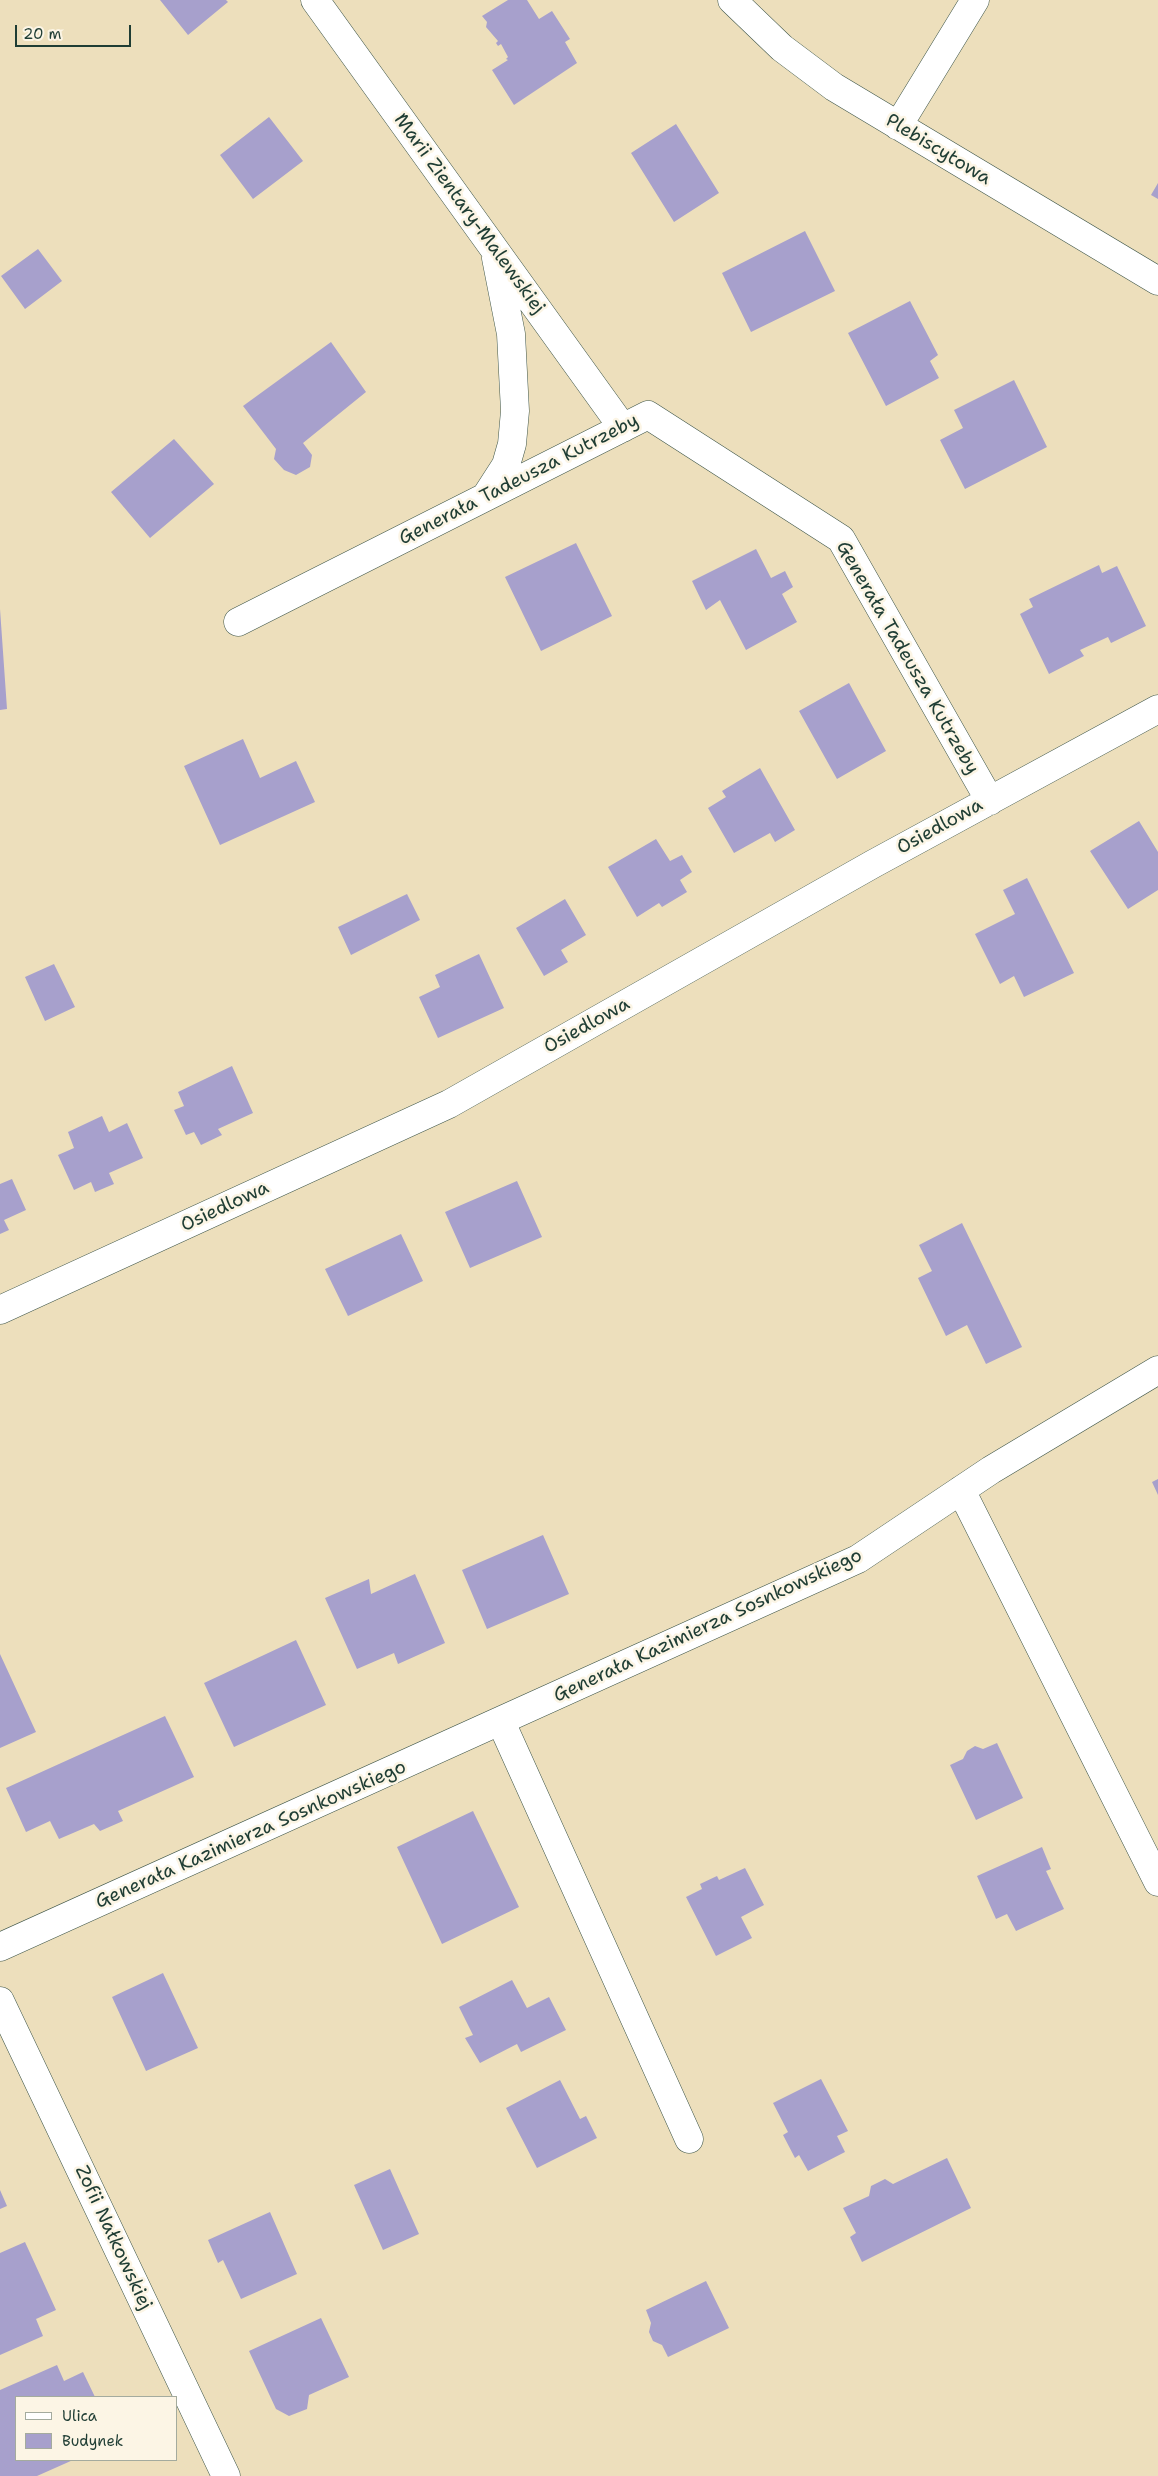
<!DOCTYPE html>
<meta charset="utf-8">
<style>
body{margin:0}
#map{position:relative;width:1158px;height:2476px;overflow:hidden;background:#eddfbc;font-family:"Shantell Sans",sans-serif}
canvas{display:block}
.legend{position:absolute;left:15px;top:2396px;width:162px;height:65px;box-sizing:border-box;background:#fcf5e5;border:1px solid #a4ab9e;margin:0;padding:6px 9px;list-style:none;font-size:15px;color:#1f3d34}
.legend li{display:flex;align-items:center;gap:10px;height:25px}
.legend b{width:25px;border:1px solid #a4ab9e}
.scale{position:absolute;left:15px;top:25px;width:116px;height:22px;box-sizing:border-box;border:2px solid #1f3d34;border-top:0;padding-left:6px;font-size:15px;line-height:18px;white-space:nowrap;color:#1f3d34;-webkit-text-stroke:4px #fcf5e5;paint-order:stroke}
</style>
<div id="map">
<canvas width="1158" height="2476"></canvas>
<ul class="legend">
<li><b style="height:6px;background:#fff"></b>Ulica</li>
<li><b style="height:14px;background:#a7a0cc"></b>Budynek</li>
</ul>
<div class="scale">20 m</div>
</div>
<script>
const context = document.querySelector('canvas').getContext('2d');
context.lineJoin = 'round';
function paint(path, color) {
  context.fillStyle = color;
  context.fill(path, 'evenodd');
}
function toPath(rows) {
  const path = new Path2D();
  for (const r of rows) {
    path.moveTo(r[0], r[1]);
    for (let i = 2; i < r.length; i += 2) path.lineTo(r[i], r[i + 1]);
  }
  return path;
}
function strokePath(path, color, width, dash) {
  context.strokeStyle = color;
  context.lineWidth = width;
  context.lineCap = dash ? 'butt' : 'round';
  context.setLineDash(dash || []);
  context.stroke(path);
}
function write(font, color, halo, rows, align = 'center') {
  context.font = font + ' "Shantell Sans",sans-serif';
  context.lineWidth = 5;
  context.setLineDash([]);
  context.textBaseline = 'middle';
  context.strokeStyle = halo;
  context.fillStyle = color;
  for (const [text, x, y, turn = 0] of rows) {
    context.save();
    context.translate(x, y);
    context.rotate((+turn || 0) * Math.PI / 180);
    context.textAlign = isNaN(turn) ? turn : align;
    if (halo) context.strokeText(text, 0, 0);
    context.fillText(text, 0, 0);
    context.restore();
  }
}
const building = toPath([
 [160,0,226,0,228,2,188,35],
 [508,0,527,0,539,19,552,11,570,39,565,42,577,63,514,105,492,70,508,60,506,59,508,57,501,44,498,46,496,43,498,41,486,27,487,22,482,16],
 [269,117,303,161,253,199,220,155],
 [676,124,719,193,674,222,631,153],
 [1158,183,1158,199,1151,195],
 [805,231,835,291,751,332,722,273],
 [38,249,62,281,25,309,1,276],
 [910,301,938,355,930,361,939,378,886,406,848,333],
 [331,342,366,392,303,443,312,455,310,467,296,475,284,470,274,459,276,449,243,406],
 [1014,380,1047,447,965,489,940,440,963,428,954,410],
 [174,439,214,484,150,538,111,492],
 [576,543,612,616,541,651,505,577],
 [756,549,771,578,785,571,793,587,782,594,797,622,746,650,720,600,706,610,692,581],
 [1099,565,1102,573,1117,566,1146,626,1111,643,1108,637,1095,643,1080,650,1084,656,1049,674,1020,614,1033,607,1029,599],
 [0,609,7,709,0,710],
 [849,683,886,751,837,779,799,711],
 [243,739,260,778,296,761,315,802,220,845,184,766],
 [760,768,795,830,775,842,770,833,734,853,708,808,726,797,722,791],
 [1139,821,1158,852,1158,890,1128,909,1090,851],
 [656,839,670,861,682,855,692,872,680,880,687,892,662,907,659,903,637,917,608,867],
 [1027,878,1074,973,1024,997,1014,976,1000,984,975,934,1015,914,1003,890],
 [407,894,420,920,351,955,338,927],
 [565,899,586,935,561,950,568,962,544,976,516,928],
 [479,954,504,1008,438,1038,419,997,440,987,435,975],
 [54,964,75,1007,45,1021,25,977],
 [232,1066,253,1113,218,1129,222,1135,201,1145,194,1132,186,1135,174,1110,184,1106,178,1092],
 [102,1116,109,1132,127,1123,143,1158,109,1173,114,1184,95,1192,91,1182,74,1190,58,1155,74,1148,68,1132],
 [12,1179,26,1210,4,1220,9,1230,0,1234,0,1184],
 [517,1181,542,1237,470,1268,445,1212],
 [962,1223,1022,1347,986,1364,967,1325,946,1336,918,1278,932,1271,919,1245],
 [401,1234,423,1281,348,1316,325,1269],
 [1158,1479,1158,1495,1152,1482],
 [543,1535,569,1594,487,1629,462,1570],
 [415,1574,445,1643,398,1664,394,1653,357,1669,325,1598,369,1579,371,1594],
 [296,1640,326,1705,234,1747,204,1683],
 [0,1654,36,1732,0,1748],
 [165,1716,194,1777,118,1811,123,1821,100,1831,94,1824,59,1839,50,1821,26,1832,6,1788],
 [997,1743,1023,1798,976,1820,950,1765,963,1759,967,1751,975,1746,983,1749],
 [473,1811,519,1907,442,1944,397,1847],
 [1042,1847,1051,1869,1046,1871,1064,1909,1016,1931,1007,1914,996,1919,977,1876],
 [745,1868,764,1905,741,1917,752,1938,716,1956,686,1897,702,1889,700,1884,717,1876,719,1880],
 [163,1973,198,2048,146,2071,112,1997],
 [512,1980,527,2008,549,1997,566,2030,521,2052,517,2044,480,2063,465,2038,473,2035,459,2007],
 [821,2079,848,2131,837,2136,845,2152,808,2171,799,2155,795,2158,783,2135,788,2132,773,2103],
 [560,2080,580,2119,586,2116,597,2138,537,2168,506,2108],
 [947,2158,971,2208,862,2262,850,2237,856,2233,843,2208,869,2196,871,2186,885,2179,893,2184],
 [390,2169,419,2234,383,2250,354,2185],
 [0,2190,7,2206,0,2209],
 [270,2212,297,2274,241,2299,223,2260,218,2263,208,2240],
 [25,2242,56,2310,36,2319,43,2336,0,2355,0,2253],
 [706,2281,729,2328,668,2357,662,2345,653,2341,649,2332,651,2323,646,2310],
 [321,2318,349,2377,309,2395,307,2409,289,2416,276,2409,249,2351],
 [57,2365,64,2381,83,2372,95,2397,16,2397,16,2460,73,2460,37,2476,0,2476,0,2390]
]);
const minor = toPath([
 [315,0,623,428],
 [732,0,782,48,834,87,1158,281],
 [898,126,975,0],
 [486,496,506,465,512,444,515,411,511,334,496,258],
 [238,622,648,415,841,539,990,801],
 [0,1310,449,1104,873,864,1158,709],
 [961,1490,1158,1882],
 [501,1722,689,2139],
 [0,1947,858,1559,991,1470,1158,1370],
 [0,2001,226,2476]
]);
const streetNames = [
 ["Plebiscytowa",938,150,31],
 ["Marii Zientary-Malewskiej",469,214,54],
 ["Generała Tadeusza Kutrzeby",519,480,-27],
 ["Generała Tadeusza Kutrzeby",907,658,60],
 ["Osiedlowa",940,827,-29],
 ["Osiedlowa",587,1026,-29],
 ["Osiedlowa",225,1207,-25],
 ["Generała Kazimierza Sosnkowskiego",708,1626,-25],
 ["Generała Kazimierza Sosnkowskiego",251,1835,-24],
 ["Zofii Nałkowskiej",113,2238,65]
];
paint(building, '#a7a0cc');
strokePath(minor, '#3e5548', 29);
strokePath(minor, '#fff', 28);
write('19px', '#1f3d34', '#fcf5e5', streetNames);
</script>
